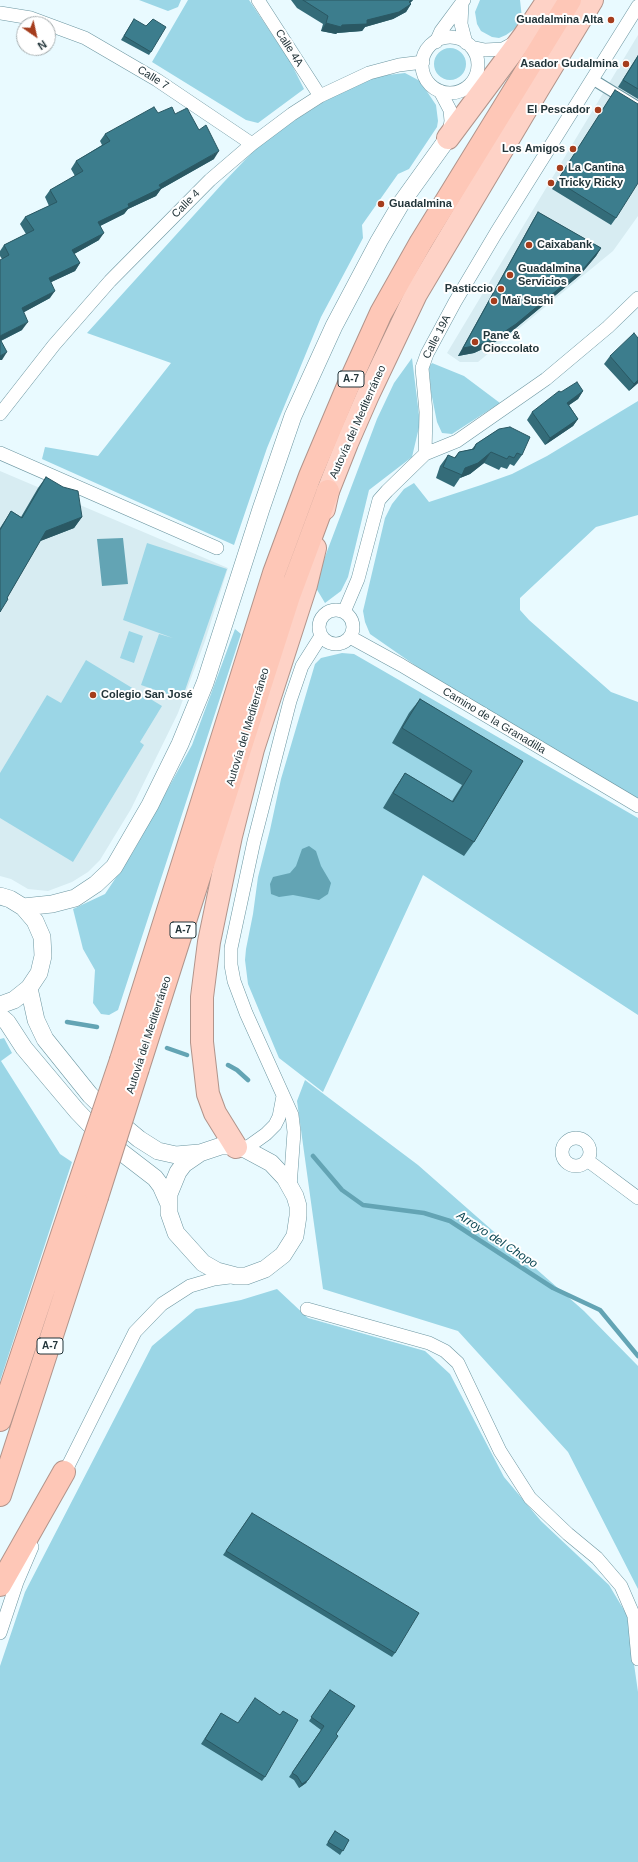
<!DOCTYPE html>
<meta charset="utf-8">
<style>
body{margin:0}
#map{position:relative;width:638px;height:1862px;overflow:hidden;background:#e9faff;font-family:Arial,sans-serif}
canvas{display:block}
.north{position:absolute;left:16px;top:16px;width:40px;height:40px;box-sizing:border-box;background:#fff;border:1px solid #a7aeb0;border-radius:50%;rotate:146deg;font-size:11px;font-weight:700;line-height:16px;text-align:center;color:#23353a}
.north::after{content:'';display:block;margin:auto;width:14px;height:18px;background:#a53d1d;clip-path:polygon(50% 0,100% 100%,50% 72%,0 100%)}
</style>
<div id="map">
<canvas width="638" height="1862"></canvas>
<div class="north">N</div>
</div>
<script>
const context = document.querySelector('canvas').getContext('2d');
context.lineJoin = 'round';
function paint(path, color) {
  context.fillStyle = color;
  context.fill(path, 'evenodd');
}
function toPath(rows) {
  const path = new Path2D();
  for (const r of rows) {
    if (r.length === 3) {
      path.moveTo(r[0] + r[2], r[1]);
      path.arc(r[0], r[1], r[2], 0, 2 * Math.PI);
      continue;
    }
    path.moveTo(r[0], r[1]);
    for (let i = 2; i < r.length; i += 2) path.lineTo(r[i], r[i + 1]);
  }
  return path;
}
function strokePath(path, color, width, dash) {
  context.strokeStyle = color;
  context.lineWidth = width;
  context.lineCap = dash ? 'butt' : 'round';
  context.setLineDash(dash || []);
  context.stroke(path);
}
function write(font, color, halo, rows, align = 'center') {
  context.font = font + ' Arial,sans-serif';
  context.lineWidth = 4;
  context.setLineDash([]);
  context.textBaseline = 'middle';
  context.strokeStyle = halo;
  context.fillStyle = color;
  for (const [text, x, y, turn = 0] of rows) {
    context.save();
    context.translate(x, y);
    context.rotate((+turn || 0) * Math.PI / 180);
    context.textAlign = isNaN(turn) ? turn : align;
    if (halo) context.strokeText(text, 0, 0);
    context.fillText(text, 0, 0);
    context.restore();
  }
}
const built = toPath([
 [638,35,638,216,613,251,478,362,460,362,447,353],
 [0,471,228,568,205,641,178,713,131,809,100,860,88,872,72,882,48,891,28,889,11,879,0,876]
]);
const green = toPath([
 [139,0,181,0,178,7,168,11],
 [188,0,249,0,290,61,304,89,258,123,246,120,152,62],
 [480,0,520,0,522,18,516,28,506,35,499,38,492,37,481,31,477,24,475,12],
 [450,64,16],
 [405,73,420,81,436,105,438,121,437,127,409,169,398,174,362,225,363,238,321,317,267,448,234,545,42,459,45,447,98,456,171,363,87,333,223,183,264,140,361,78],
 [412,358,420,423,412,457,369,490,348,577,341,591,325,603,316,588,320,570,377,419,394,383],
 [432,363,464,376,500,403,452,434,442,433,437,422,431,392,429,367],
 [638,401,638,515,596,527,520,598,520,610,529,620,611,692,638,702,638,800,543,744,416,666,370,634,365,622,363,611,385,518,392,504,404,489,414,483,429,502,481,485,512,474,547,456],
 [147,543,227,569,182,699,141,685,159,634,173,638,123,620],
 [235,629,241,634,118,1010,109,1015,101,1014,93,1003,95,970,83,949,73,909,105,894,133,852,192,745],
 [129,631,143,636,134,663,120,658],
 [342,653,354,654,638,818,638,1015,423,875,323,1092,279,1058,248,984,245,960,246,949,253,914,258,877,270,830,281,779,315,664,321,658],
 [86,660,162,706,140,742,144,745,73,862,0,818,0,773,47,695,61,703],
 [4,1038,12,1053,1,1061,60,1154,72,1162,0,1381,0,1039],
 [305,1080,418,1165,584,1311,638,1366,638,1589,568,1452,458,1331,323,1289,297,1101],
 [277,1289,308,1318,425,1351,450,1374,504,1477,541,1521,609,1585,627,1615,638,1692,638,1862,0,1862,0,1666,25,1592,152,1346,196,1309,241,1300]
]);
const water = toPath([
 [123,538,128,584,102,586,97,539],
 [309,846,316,851,321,866,331,883,328,894,319,900,293,895,279,897,271,894,270,884,273,877,290,873,296,866,302,849]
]);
const stream = toPath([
 [67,1022,97,1027],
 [167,1048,187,1055],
 [228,1065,237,1070,248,1080],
 [313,1156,342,1190,363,1205,424,1213,450,1221,553,1288,600,1310,638,1356]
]);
const pedestrian = toPath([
 [592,79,638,107]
]);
const minor = toPath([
 [258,0,320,96],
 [462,3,461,24,466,43],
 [0,13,31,18,85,38,157,80,252,144],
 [450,65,28],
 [436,42,441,31,464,0],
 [471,47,485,50,503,49,516,42],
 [440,91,450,110,451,121,449,133],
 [0,414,54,345,110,281,210,180,252,144,292,114,320,96,369,73,399,65,423,62],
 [0,453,217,548],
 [425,454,426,412,422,368,427,354,455,302,496,233,638,6],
 [336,627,17],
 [344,612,358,579,379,500,387,491,425,454,457,441,546,379,608,327,638,298],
 [350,637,401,665,638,806],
 [576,1152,14],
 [245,1149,266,1134,275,1125,279,1117,283,1096],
 [587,1160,638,1198],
 [290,1187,294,1132,292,1115,246,1013,234,981,231,965,231,948,254,841,290,701,302,666,321,636],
 [307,1309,429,1343,445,1351,458,1363,500,1451,530,1498,568,1534,597,1558,621,1586,634,1616,638,1659],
 [62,1478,135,1332,162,1304,190,1286,214,1279,230,1277],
 [0,1633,17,1582,32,1547]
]);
const tertiary = toPath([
 [0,896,10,899,23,907,35,921,42,937,43,956,39,973,29,988,14,1000,0,1005],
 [23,907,52,904,75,898,96,884,114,867,150,805,180,744,205,683,261,509,293,416,334,326,379,241,402,202,448,138],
 [29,988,36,1020,45,1039,90,1095,115,1119,139,1139,158,1151,176,1155,199,1153],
 [0,1016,7,1022,24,1048,77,1111,103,1138,155,1178,161,1186,169,1204],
 [221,1146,231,1146,245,1149,271,1163,285,1178,295,1196,298,1206,298,1216,295,1236,283,1255,265,1269,246,1276,236,1276,217,1271,203,1263,176,1233,169,1213,169,1194,178,1172,184,1164,200,1153,221,1146]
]);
const trunk = toPath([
 [448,138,524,36,548,0],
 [324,509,328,491,347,443,368,395,416,294,538,89,592,0],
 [236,1147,215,1113,208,1094,202,1042,202,997,209,942,231,836,253,749,306,585,315,548]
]);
const motorway = toPath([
 [121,1060,274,573,310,476,348,386,381,313,421,242,570,0],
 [138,1068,289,596,328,491],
 [0,1420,78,1187],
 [0,1495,97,1197],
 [0,1585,64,1472]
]);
const motorwayBridge = toPath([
 [78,1187,121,1060],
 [97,1197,138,1068]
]);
const wall = toPath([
 [291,0,413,0,410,3,411,4,406,12,393,19,365,27,362,31,337,33,336,34,321,31,323,24,297,8],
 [134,19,151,52,149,55,121,40],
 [638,55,638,99,618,87],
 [615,90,616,218,611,225,552,189],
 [158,113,175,114,214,159,161,189,156,196,128,209,124,214,100,226,99,240,74,254,80,263,75,271,51,282,50,298,24,312,22,330,1,341,2,360,0,360,2,259,0,256,0,251,4,245,26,234,20,224,25,217,49,206,45,197,50,190,75,176,71,169,76,161,102,145,100,141,105,134],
 [538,212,601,248,596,256,580,275,511,332,487,347,474,353,458,356,533,220],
 [610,356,638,383,629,391,604,364],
 [583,391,578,399,569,405,578,419,573,426,545,445,527,420,532,412,561,392],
 [499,429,522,455,514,466,510,464,507,469,501,467,499,470,484,463,470,474,460,478,454,487,436,478,440,466,448,455,454,458,459,452,472,449,476,444],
 [46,477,82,517,74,528,40,541,7,598,0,612,0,528,11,511,21,517,38,488],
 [420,699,523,761,474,842,464,856,383,808,395,788,405,773,452,801,462,785,392,743,409,713],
 [252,1513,395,1653,392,1657,223,1555],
 [330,1690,336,1734,306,1783,299,1788,294,1780,289,1777,321,1730,309,1721],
 [221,1713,265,1777,262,1781,201,1744],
 [335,1831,349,1840,340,1855,326,1845]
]);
const shadedWall = toPath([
 [411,0,413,0,406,7,411,4,406,12,393,19,365,27,362,31,337,33,336,34,321,31,326,23,342,25,367,20],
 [219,151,214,159,161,189,156,196,128,209,124,214,92,230,98,222,159,185],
 [104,233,99,240,67,258,72,250],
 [601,248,596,256,580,275,511,332,487,347,474,353,458,356,463,348],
 [80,263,75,271,43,286,49,278],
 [55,291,50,298,17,316,22,308],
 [28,322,22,330,0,341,0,336],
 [7,352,2,360,0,360,0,356],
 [638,380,638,383,629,391,634,384],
 [583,391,578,399,562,410,567,403],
 [578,419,573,426,545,445,550,438],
 [491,452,484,463,470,474,460,478,465,468],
 [82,517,74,528,38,542,46,531],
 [308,1780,306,1783,299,1788,302,1784]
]);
const building = toPath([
 [303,0,411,0,409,2,411,4,399,12,367,20,367,24,342,25,341,27,326,23,328,16,303,0],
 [134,19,146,26,153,19,166,27,151,52,124,36,134,19],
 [638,56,638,89,623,80,638,56],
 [615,90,638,104,638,183,616,218,557,181,615,90],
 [154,107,158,113,172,107,175,114,187,108,199,130,206,125,219,151,159,185,161,188,128,204,129,207,98,222,104,233,72,250,80,263,49,278,55,291,22,308,28,322,0,336,0,260,9,255,4,245,34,230,25,217,57,202,50,190,83,171,76,161,110,141,105,134,154,107],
 [538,212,601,248,585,267,516,324,492,340,479,345,463,348,538,212],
 [634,333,638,338,638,380,634,384,610,356,634,333],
 [0,339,7,352,0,356,0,339],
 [577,382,583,391,567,403,578,419,550,438,532,412,559,391,561,392,577,382],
 [510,427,530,437,522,455,517,453,514,458,509,456,507,459,491,452,478,463,465,468,462,475,443,467,448,455,455,458,459,452,474,449,476,444,499,429,510,427],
 [46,477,63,487,78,491,82,517,46,531,7,598,8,599,0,612,0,530,11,511,22,518,46,477],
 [420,699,523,761,474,842,393,793,405,773,453,802,472,771,402,728,420,699],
 [252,1513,419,1613,395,1653,226,1551,252,1513],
 [330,1690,355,1706,336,1734,338,1736,308,1780,302,1784,297,1776,292,1773,324,1726,311,1717,330,1690],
 [255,1698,280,1715,283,1711,298,1720,265,1777,205,1739,221,1713,238,1723,255,1698],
 [335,1831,349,1840,343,1851,328,1842,335,1831]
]);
const markers = [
 [611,20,4,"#a53d1d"],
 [626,64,4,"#a53d1d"],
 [598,110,4,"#a53d1d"],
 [573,149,4,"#a53d1d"],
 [560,168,4,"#a53d1d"],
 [551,183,4,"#a53d1d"],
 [381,204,4,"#a53d1d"],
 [529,245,4,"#a53d1d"],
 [510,275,4,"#a53d1d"],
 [501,289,4,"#a53d1d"],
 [494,301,4,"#a53d1d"],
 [475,342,4,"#a53d1d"],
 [93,695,4,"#a53d1d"]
];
const shields = [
 [351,379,26],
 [183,930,26],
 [50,1346,26]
];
const shieldNames = [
 ["A-7",351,379],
 ["A-7",183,930],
 ["A-7",50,1346]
];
const poiNames = [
 ["Guadalmina Alta",603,20,"right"],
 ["Asador Gudalmina",618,64,"right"],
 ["El Pescador",590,110,"right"],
 ["Los Amigos",565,149,"right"],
 ["La Cantina",568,168],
 ["Tricky Ricky",559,183],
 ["Guadalmina",389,204],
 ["Caixabank",537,245],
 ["Guadalmina",518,269],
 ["Servicios",518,282],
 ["Pasticcio",493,289,"right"],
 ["Maï Sushi",502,301],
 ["Pane &",483,336],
 ["Cioccolato",483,349],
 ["Colegio San José",101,695]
];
const streetNames = [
 ["Calle 4A",289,48,57],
 ["Calle 7",153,78,32],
 ["Calle 4",186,204,-45],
 ["Calle 19A",437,337,-63],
 ["Autovía del Mediterráneo",358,422,-66],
 ["Camino de la Granadilla",494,721,31],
 ["Autovía del Mediterráneo",248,727,-73],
 ["Autovía del Mediterráneo",149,1035,-72]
];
const waterNames = [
 ["Arroyo del Chopo",497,1240,33]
];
paint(built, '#d7ecf2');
paint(green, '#9bd6e6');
paint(water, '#63a4b4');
strokePath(stream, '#63a4b4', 4.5);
strokePath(pedestrian, '#6c96a1', 12);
strokePath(minor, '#6c96a1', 14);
strokePath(tertiary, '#6c96a1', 18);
strokePath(trunk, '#b1948b', 24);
strokePath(motorway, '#b1948b', 24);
strokePath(pedestrian, '#fff', 10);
strokePath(minor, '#fff', 13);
strokePath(tertiary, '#fff', 17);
strokePath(trunk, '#fed2c6', 22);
strokePath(motorway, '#fec7b7', 22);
strokePath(motorwayBridge, '#b1948b', 24, []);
strokePath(motorwayBridge, '#fec7b7', 22);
paint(wall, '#346c79');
paint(shadedWall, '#2a5863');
paint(building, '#3c7d8d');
strokePath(building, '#2a5863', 1);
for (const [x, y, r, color] of markers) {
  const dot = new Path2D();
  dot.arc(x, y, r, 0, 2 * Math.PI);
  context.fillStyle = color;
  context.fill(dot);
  strokePath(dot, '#fff', 1.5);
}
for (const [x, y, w] of shields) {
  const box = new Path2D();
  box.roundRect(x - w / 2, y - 8, w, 16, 3);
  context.fillStyle = '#fff';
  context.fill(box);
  strokePath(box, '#23353a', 1);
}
write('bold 10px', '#23353a', null, shieldNames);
write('bold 11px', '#23353a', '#fff', poiNames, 'left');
write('11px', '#23353a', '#fff', streetNames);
write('italic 12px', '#0a4652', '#fff', waterNames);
</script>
